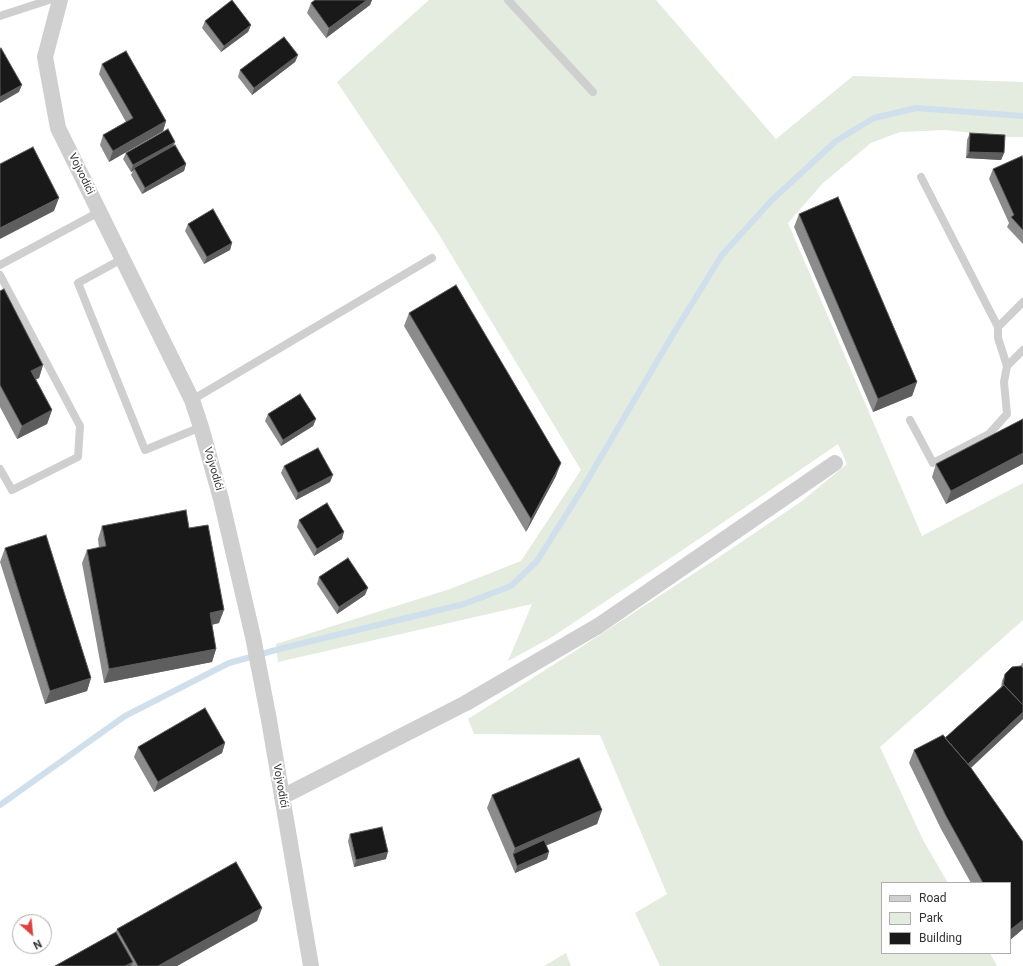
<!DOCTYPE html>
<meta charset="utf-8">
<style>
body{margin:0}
#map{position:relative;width:1023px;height:966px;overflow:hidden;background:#fff;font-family:Roboto,sans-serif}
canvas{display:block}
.legend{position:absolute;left:881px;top:882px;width:130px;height:72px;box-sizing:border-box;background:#fff;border:1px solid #adadad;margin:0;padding:5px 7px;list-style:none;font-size:12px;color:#323232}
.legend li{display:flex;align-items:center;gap:8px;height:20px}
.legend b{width:20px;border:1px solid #adadad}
.north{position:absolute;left:12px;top:914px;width:40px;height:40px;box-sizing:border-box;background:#fff;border:1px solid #adadad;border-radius:50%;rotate:153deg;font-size:11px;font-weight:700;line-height:16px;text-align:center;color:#323232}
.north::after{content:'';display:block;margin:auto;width:14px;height:18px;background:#dd4040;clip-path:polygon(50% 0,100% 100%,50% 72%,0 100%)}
</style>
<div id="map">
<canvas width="1023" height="966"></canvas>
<ul class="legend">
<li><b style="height:5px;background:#cfcfcf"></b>Road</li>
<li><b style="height:11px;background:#e4ebdf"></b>Park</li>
<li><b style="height:11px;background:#191919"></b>Building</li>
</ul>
<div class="north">N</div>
</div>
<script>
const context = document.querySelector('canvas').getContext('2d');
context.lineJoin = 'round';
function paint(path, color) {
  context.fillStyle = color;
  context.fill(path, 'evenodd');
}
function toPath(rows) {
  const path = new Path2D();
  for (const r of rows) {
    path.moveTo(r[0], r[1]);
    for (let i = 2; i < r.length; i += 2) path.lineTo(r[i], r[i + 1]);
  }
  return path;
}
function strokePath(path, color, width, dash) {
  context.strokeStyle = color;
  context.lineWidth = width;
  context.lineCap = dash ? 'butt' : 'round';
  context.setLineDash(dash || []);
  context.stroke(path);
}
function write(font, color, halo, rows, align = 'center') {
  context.font = font + ' Roboto,sans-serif';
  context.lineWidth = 4;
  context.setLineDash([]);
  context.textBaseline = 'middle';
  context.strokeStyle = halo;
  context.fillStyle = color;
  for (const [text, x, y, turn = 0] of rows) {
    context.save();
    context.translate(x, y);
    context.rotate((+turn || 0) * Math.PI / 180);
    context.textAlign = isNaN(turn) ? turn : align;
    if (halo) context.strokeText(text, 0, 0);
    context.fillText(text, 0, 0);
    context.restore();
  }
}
const green = toPath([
 [429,0,656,0,776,139,853,76,1023,82,1023,137,1010,137,945,130,900,132,871,143,823,183,788,223,922,536,1023,483,1023,620,880,747,923,840,948,883,882,883,882,953,990,953,997,966,660,966,635,913,667,894,600,735,474,734,468,719,572,653,716,559,802,501,847,464,838,444,687,547,552,637,508,661,532,604,278,662,276,644,450,589,521,561,581,470,438,233,337,82],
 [566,953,571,966,544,966]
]);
const stream = toPath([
 [0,805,125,716,229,663,283,648,464,604,511,586,537,561,581,491,672,336,722,255,772,200,836,141,874,118,916,108,1023,116]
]);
const lane = toPath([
 [508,0,593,92],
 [0,16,49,0],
 [921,177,998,327],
 [122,259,78,283,145,450,201,427],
 [0,265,99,212],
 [0,275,80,426,78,457,12,490,0,469],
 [1007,366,1023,350],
 [192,400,432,258],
 [910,420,933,463,989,434,1007,414,1004,382,1007,366,998,338,998,327,1023,302]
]);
const street = toPath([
 [60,0,45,57,58,128,192,400,201,427,221,499,253,637,269,720,311,966],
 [282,797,466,703,598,626,835,463]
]);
const wall = toPath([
 [315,0,372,0,370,5,326,38,307,13,311,3],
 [205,21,251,25,248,32,221,52,202,28],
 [298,55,295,62,252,95,238,77,240,70],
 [102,64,166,121,163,131,109,162,100,145,103,135,126,122,99,74],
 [970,133,1004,153,1001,160,966,158,967,140],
 [175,142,173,146,186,164,184,171,142,194,131,175,133,171,131,172,123,159,126,153],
 [1023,159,1023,244,1007,227,1009,223,989,179,993,169],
 [799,214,917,382,912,396,873,412,794,227],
 [188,224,232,243,230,250,204,264,185,231],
 [0,291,43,365,39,378,36,379,52,410,47,424,17,439,0,407],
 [409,313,556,476,526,532,404,326],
 [268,414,316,419,313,426,281,446,265,421],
 [1023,419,1023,464,946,504,932,477,936,464],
 [284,466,333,475,330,482,296,500,281,473],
 [299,520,342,539,314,556,297,527],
 [102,526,189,528,219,623,212,625,216,649,212,662,104,683,82,563,87,550,99,548,98,539],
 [5,548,91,678,87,691,45,704,0,562],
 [319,577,365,595,337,614,317,584],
 [1022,663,1023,663,1023,719,971,768,1023,842,1023,929,1010,940,1010,883,971,883,941,829,909,763,914,750,943,735,945,738,1001,687,1002,681,1005,674,1012,667,1021,666],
 [225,743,222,753,154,792,134,757,138,747],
 [492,795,602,810,597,824,546,845,547,859,515,873,487,808],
 [350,834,386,859,354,867,348,841],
 [262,908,257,921,177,966,55,966,116,932,117,929]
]);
const shadedWall = toPath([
 [367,0,372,0,370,5,326,38,329,28],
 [251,25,248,32,221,52,224,46],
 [298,55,295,62,252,95,254,88],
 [22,85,19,92,0,103,0,97],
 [166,121,163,131,109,162,113,151],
 [175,142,172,148,134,168,133,171,131,172,133,165],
 [969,152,1004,153,1001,160,966,158],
 [186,164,184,171,142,194,145,188],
 [59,198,54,211,0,239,0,228],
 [232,243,230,250,204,264,207,257],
 [43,365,39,378,27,384,31,371],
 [917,382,912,396,873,412,878,399],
 [52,410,47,424,17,439,22,426],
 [316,419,313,426,281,446,283,440],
 [1023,453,1023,464,946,504,951,491],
 [561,463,556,476,526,532,531,519],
 [333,475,330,482,296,500,298,493],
 [344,532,342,539,314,556,317,549],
 [368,588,365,595,337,614,339,607],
 [224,610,219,623,205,626,210,613],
 [216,649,212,662,104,683,109,669],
 [91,678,87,691,45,704,50,691],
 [1023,712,1023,719,964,774,968,764],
 [225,743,222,753,154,792,158,782],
 [602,810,597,824,515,859,513,854,515,848],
 [388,852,386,859,354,867,356,860],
 [549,852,547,859,515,873,517,866],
 [262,908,257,921,177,966,158,966],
 [1023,920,1023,929,1010,940,1010,930],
 [133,962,131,966,125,966]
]);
const building = toPath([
 [232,0,251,25,224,46,205,21,232,0],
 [315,0,367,0,329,28,311,3,315,0],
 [284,37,298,55,254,88,240,70,284,37],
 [1,48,22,85,0,97,0,49,1,48],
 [126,51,166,121,113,151,103,135,133,118,102,64,126,51],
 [168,129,175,142,133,165,126,153,168,129],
 [970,133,1005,135,1004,153,969,152,970,133],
 [175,145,186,164,145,188,134,168,175,145],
 [33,147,59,198,0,228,0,164,33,147],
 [1022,156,1023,159,1023,230,1011,217,1014,215,993,169,1022,156],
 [838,197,917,382,878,399,799,214,838,197],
 [213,209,232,243,207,257,188,224,213,209],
 [456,285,561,463,531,519,409,313,456,285],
 [4,289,43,365,31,371,52,410,22,426,0,385,0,291,4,289],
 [300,394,316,419,283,440,268,414,300,394],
 [1023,419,1023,453,951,491,936,464,1023,419],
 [318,448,333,475,298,493,284,466,318,448],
 [327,503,344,532,317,549,299,520,327,503],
 [186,510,189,528,208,525,224,610,210,613,216,649,109,669,87,550,106,546,102,526,186,510],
 [46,535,91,678,50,691,5,548,46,535],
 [348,558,368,588,339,607,319,577,348,558],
 [1021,666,1023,668,1023,705,1004,685,1003,686,1005,674,1012,667,1021,666],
 [1004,685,1023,705,1023,712,968,764,945,738,1004,685],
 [205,708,225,743,158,782,138,747,205,708],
 [943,735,971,768,1023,842,1023,920,1010,930,1010,883,983,883,946,816,914,750,943,735],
 [579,758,602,810,515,848,492,795,579,758],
 [382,827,388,852,356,860,350,834,382,827],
 [544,840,549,852,517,866,513,854,544,840],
 [236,862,262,908,158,966,138,966,117,929,236,862],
 [116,932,133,962,125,966,55,966,116,932]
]);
const streetNames = [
 ["Vojvodići",81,174,64],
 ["Vojvodići",213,469,74],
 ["Vojvodići",280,786,80]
];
paint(green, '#e4ebdf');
strokePath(stream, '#cfdfec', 6);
strokePath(lane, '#cfcfcf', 8);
strokePath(street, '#cfcfcf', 16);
paint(wall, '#8c8c8c');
paint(shadedWall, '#5e5e5e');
paint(building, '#191919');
strokePath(building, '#5e5e5e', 1);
write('11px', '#323232', '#fff', streetNames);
</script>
